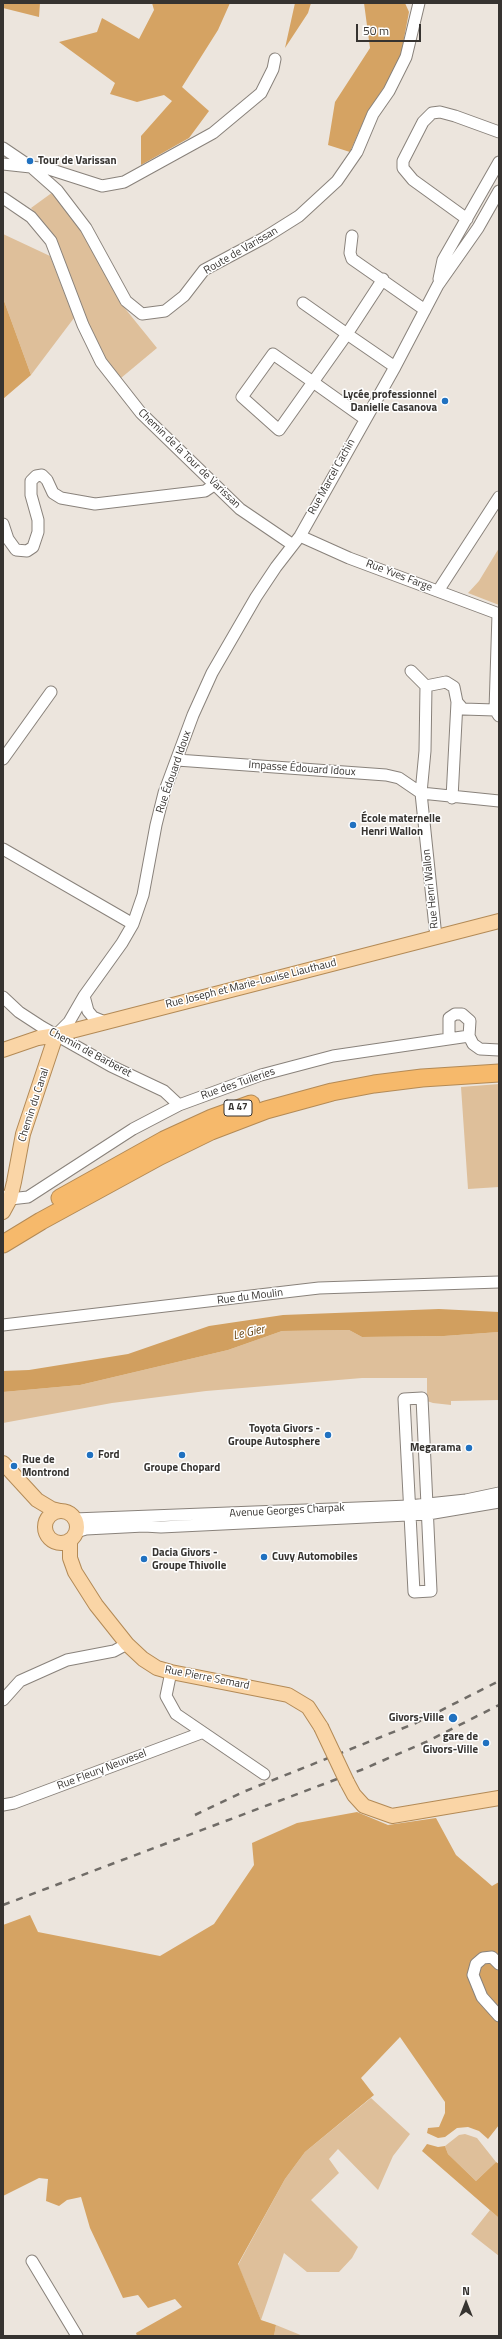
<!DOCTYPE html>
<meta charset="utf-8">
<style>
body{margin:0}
#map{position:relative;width:502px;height:2339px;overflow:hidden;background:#ece5dd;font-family:"Titillium Web",sans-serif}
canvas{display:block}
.frame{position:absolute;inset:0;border:4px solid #363330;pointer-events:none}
.north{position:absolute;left:446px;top:2283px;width:40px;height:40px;-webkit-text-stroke:3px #fff;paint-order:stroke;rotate:0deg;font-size:11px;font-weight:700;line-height:16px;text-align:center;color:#363330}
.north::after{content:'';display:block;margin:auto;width:14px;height:18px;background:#363330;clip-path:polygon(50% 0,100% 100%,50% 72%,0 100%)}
.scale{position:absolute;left:356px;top:24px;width:65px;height:18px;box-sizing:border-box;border:2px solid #363330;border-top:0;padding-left:5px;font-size:12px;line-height:14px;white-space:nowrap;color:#363330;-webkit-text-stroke:3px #fff;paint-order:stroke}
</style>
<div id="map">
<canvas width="502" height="2339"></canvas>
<div class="frame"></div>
<div class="north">N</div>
<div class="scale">50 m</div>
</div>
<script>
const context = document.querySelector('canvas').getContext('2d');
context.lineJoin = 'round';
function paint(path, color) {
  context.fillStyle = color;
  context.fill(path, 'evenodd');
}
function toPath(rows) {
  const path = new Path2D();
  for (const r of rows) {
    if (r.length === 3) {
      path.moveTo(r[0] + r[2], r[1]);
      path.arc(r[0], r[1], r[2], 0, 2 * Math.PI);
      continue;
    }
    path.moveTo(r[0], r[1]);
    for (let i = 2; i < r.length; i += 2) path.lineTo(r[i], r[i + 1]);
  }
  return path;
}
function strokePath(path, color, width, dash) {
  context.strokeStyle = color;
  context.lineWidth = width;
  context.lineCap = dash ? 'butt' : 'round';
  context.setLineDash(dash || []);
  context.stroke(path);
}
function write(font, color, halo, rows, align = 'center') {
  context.font = font + ' "Titillium Web",sans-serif';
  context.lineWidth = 3;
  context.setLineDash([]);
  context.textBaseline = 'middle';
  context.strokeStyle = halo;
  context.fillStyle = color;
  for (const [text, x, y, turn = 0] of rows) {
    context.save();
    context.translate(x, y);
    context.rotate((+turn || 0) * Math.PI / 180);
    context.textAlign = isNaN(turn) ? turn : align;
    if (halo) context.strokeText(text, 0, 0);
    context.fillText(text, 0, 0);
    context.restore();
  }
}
const green = toPath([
 [53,192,83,234,123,306,157,348,121,378,104,359,81,309,54,236,31,208],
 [3,234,50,256,74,318,31,375,3,298],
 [499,548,499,605,468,593,479,581],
 [499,1084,499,1187,468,1189,461,1087],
 [349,1330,362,1337,444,1336,499,1332,499,1400,451,1401,451,1405,433,1403,427,1401,427,1378,362,1378,206,1391,112,1403,3,1423,3,1392,80,1385,228,1350,282,1331],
 [371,2098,410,2134,393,2156,378,2190,338,2149,329,2159,339,2173,311,2200,358,2247,352,2258,339,2272,307,2272,284,2253,261,2320,238,2265,285,2179,305,2152],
 [465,2134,477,2138,496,2162,476,2181,448,2154,445,2146,459,2135],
 [490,2210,499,2218,499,2256,471,2234],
 [276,2325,303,2336,274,2336]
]);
const forest = toPath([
 [3,3,40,3,39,17,3,8],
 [152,3,230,3,218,30,182,87,209,111,189,138,141,165,141,136,172,101,164,95,137,102,110,94,115,83,59,42,97,32,102,18,139,39,154,10],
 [295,3,311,3,308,13,285,48],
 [364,3,405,3,409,12,401,54,385,86,368,111,350,152,328,145,335,102,370,48],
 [3,298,31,375,3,399],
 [357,1812,388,1825,436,1818,456,1855,492,1886,499,1882,499,2125,488,2139,479,2131,468,2127,457,2128,445,2137,438,2138,427,2133,428,2128,439,2127,445,2113,445,2102,400,2037,361,2078,374,2095,305,2152,285,2179,238,2264,261,2320,276,2325,274,2336,137,2336,136,2333,182,2307,175,2299,148,2308,138,2295,123,2298,90,2228,81,2197,67,2200,59,2206,46,2201,48,2179,39,2178,3,2196,3,1925,30,1915,38,1932,160,1956,214,1924,254,1865,252,1843,297,1823],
 [427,2144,438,2147,445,2146,448,2154,476,2181,496,2162,499,2164,499,2218,422,2151]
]);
const water = toPath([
 [439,1309,499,1312,499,1332,444,1336,362,1337,349,1330,282,1331,228,1350,80,1385,3,1392,3,1371,29,1370,128,1354,209,1326,283,1315]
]);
const minor = toPath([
 [3,148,31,167,57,190,86,228,126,301,142,314,165,311,184,296,204,270,264,238,299,216,337,181,357,152,373,114,389,91,406,57,419,3],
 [3,164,49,169,102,186,124,182,213,133,261,93,273,69,275,59],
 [3,198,31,217,51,241,83,325,101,362,141,413,240,509,293,545],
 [467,219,413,180,403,168,403,161,423,122,432,113,440,112,455,116,499,132],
 [352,236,350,253,352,259,425,310],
 [439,279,443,260,499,162],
 [303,303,347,334,383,279],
 [365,419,313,382,273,354,242,397,279,430,347,334,395,367],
 [3,524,8,539,16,550,27,551,33,547,38,532,38,520,31,495,31,481,36,476,42,475,47,480,53,493,61,498,95,504,205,491,214,485],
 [300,536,349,558,499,614],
 [438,591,499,497],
 [498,614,495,710,499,716],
 [411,671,426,686,425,751,421,793,499,801],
 [426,686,446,682,454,687,457,702,463,709,495,710],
 [3,759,51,692],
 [177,760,386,775,399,778,421,793,436,937],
 [452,798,457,702],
 [3,849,133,924],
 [84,996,88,1011,93,1017,105,1022],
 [3,997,19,1012,42,1027,111,1066,164,1091,179,1105],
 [56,1035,69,1022,84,996,122,943,133,924,143,895,156,825,164,793,193,715,212,673,256,597,276,567,300,536,395,367,438,285,478,228,499,191],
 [449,1038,449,1018,455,1014,462,1014,470,1021,469,1036,473,1044,480,1049,499,1050],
 [3,1196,10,1199,28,1197,133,1129,179,1105,261,1075,333,1056,469,1036],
 [3,1325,319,1288,499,1282],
 [422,1398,431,1591,414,1592,404,1399,422,1398],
 [74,1519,409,1506,466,1500,499,1493],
 [76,1532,86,1529,144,1526,161,1527,428,1514,499,1502],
 [171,1672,166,1696,176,1714,264,1774],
 [3,1700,20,1681,67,1660,114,1651,127,1644],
 [3,1805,14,1803,201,1733],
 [499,1964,492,1957,483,1958,476,1964,473,1975,482,1997,499,2016],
 [32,2261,77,2336]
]);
const major = toPath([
 [3,1050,38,1038,56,1035,499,921],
 [3,1212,10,1199,14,1182,23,1134,56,1035],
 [3,1463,37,1500,52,1509,60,1511],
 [61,1527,16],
 [70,1540,70,1558,75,1572,96,1605,127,1644,143,1659,157,1668,171,1672,288,1695,308,1707,321,1727],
 [347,1782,354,1795,364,1806,392,1816,499,1798]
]);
const highway = toPath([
 [60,1198,164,1140,212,1118,251,1104],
 [3,1244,41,1221,160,1156,211,1131,266,1110,332,1092,374,1084,422,1078,499,1073]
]);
const rail = toPath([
 [195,1815,243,1792,416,1723,499,1681],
 [3,1905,361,1770,426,1742,499,1705]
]);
const majorBridge = toPath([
 [321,1727,347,1782]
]);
const markers = [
 [30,161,4,"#2071c0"],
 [445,401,4,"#2071c0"],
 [353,825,4,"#2071c0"],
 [328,1435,4,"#2071c0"],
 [469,1448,4,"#2071c0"],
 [90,1455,4,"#2071c0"],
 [182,1455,4,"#2071c0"],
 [14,1466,4,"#2071c0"],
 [264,1557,4,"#2071c0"],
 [144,1559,4,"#2071c0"],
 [453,1718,5,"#2071c0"],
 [486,1743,4,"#2071c0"]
];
const shields = [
 [238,1108,28]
];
const shieldNames = [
 ["A 47",238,1108]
];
const poiNames = [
 ["Tour de Varissan",38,161],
 ["Lycée professionnel",437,395,"right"],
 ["Danielle Casanova",437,408,"right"],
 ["École maternelle",361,819],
 ["Henri Wallon",361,832],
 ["Toyota Givors -",320,1429,"right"],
 ["Groupe Autosphere",320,1442,"right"],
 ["Megarama",461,1448,"right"],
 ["Ford",98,1455],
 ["Rue de",22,1460],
 ["Montrond",22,1473],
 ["Groupe Chopard",182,1468,"center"],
 ["Dacia Givors -",152,1553],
 ["Groupe Thivolle",152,1566],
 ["Cuvy Automobiles",272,1557],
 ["Givors-Ville",444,1718,"right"],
 ["gare de",478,1737,"right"],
 ["Givors-Ville",478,1750,"right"]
];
const streetNames = [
 ["Route de Varissan",241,251,-30],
 ["Chemin de la Tour de Varissan",189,459,44],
 ["Rue Marcel Cachin",332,477,-61],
 ["Rue Yves Farge",399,576,21],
 ["Impasse Édouard Idoux",302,769,4],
 ["Rue Édouard Idoux",174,772,-71],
 ["Rue Henri Wallon",431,889,-96],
 ["Rue Joseph et Marie-Louise Liauthaud",251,984,-14],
 ["Chemin de Barberet",90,1053,28],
 ["Rue des Tuileries",238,1084,-19],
 ["Chemin du Canal",34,1105,-72],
 ["Rue du Moulin",250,1297,-7],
 ["Avenue Georges Charpak",287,1511,-3],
 ["Rue Pierre Semard",207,1678,11],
 ["Rue Fleury Neuvesel",102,1770,-21]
];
const waterNames = [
 ["Le Gier",249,1333,-13]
];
paint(green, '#debf9a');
paint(forest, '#d5a363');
paint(water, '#d19f5f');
strokePath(minor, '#89827b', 13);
strokePath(major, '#b38a56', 16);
strokePath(highway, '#b38a56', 19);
strokePath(minor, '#fff', 11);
strokePath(major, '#fad5a6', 14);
strokePath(highway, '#f6b96b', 17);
strokePath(rail, '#706c67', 2.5, [7, 7]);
strokePath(majorBridge, '#b38a56', 16, []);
strokePath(majorBridge, '#fad5a6', 14);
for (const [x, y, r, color] of markers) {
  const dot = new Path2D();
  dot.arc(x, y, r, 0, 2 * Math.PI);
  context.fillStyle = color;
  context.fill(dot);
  strokePath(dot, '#fff', 1.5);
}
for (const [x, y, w] of shields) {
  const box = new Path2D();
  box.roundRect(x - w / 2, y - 8, w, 16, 3);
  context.fillStyle = '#fff';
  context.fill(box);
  strokePath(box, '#363330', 1);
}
write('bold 10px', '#363330', null, shieldNames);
write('bold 11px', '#363330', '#fff', poiNames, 'left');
write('11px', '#363330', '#fff', streetNames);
write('italic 12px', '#674514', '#fff', waterNames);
</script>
